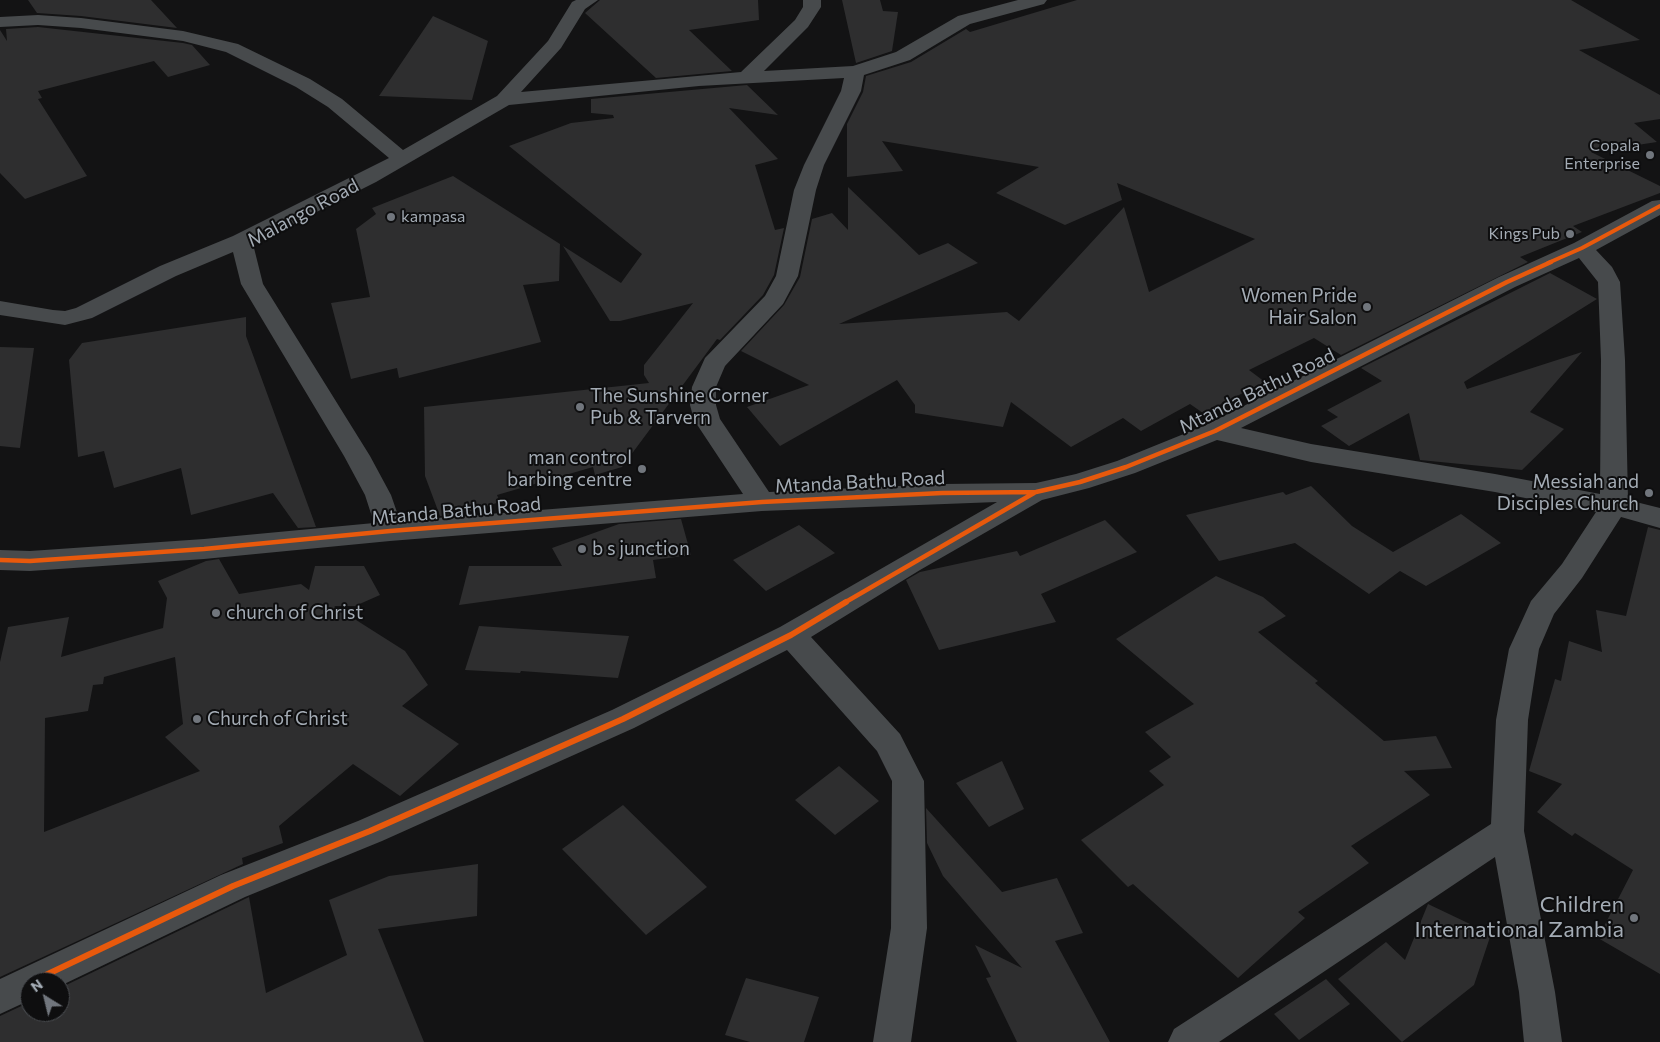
<!DOCTYPE html>
<style>
body{margin:0}
#map{position:relative;width:1660px;height:1042px;overflow:hidden;background:#131314;font-family:Commissioner,sans-serif}
canvas{display:block}
.north{position:absolute;left:20px;top:972px;width:50px;height:50px;box-sizing:border-box;background:#0e0e0f;border:1px solid #4a4d51;border-radius:50%;rotate:324deg;font-size:14px;font-weight:700;line-height:20px;text-align:center;color:#a4acb5}
.north::after{content:'';display:block;margin:auto;width:18px;height:22px;background:#71767d;clip-path:polygon(50% 0,100% 100%,50% 72%,0 100%)}
</style>
<div id="map">
<canvas width="1660" height="1042"></canvas>
<div class="north">N</div>
</div>
<script>
const context = document.querySelector('canvas').getContext('2d');
context.lineJoin = 'round';
function paint(path, color) {
  context.fillStyle = color;
  context.fill(path, 'evenodd');
}
function toPath(rows) {
  const path = new Path2D();
  for (const r of rows) {
    path.moveTo(r[0], r[1]);
    for (let i = 2; i < r.length; i += 2) path.lineTo(r[i], r[i + 1]);
  }
  return path;
}
function strokePath(path, color, width, dash) {
  context.strokeStyle = color;
  context.lineWidth = width;
  context.lineCap = dash ? 'butt' : 'round';
  context.setLineDash(dash || []);
  context.stroke(path);
}
function write(font, color, halo, rows, align = 'center') {
  context.font = font + ' Commissioner,sans-serif';
  context.lineWidth = 4;
  context.setLineDash([]);
  context.textBaseline = 'middle';
  context.strokeStyle = halo;
  context.fillStyle = color;
  for (const [text, x, y, turn = 0] of rows) {
    context.save();
    context.translate(x, y);
    context.rotate((+turn || 0) * Math.PI / 180);
    context.textAlign = isNaN(turn) ? turn : align;
    if (halo) context.strokeText(text, 0, 0);
    context.fillText(text, 0, 0);
    context.restore();
  }
}
const building = toPath([
 [28,0,151,0,177,28,81,16,37,13],
 [600,0,758,0,759,20,689,30,732,71,656,78,585,13],
 [842,0,880,0,883,11,898,12,892,51,856,63],
 [1077,0,1571,0,1640,40,1579,50,1660,95,1660,119,1634,123,1657,142,1591,152,1660,186,1660,193,1573,226,1582,232,1520,257,1528,262,1341,355,1314,338,1249,370,1265,382,1203,413,1190,404,1141,431,1123,418,1071,447,1011,402,1003,427,915,413,915,405,897,380,780,446,747,407,809,385,741,351,784,305,800,277,812,219,832,213,848,230,848,187,919,255,948,243,978,263,839,324,1007,312,1019,321,1124,207,1149,292,1255,239,1117,183,1122,200,1065,225,996,193,1039,167,882,141,903,171,847,177,847,124,863,92,866,76,911,62,966,29,970,32],
 [433,16,488,41,472,100,379,96],
 [38,27,183,43,192,45,210,65,168,77,154,61,38,91,42,98,38,99,87,176,25,199,0,173,0,30,7,41,6,29],
 [747,85,778,115,729,108,778,159,755,165,775,230,784,228,774,275,763,295,720,340,717,339,622,467,595,475,593,467,497,495,500,502,457,515,440,516,425,476,424,407,649,383,644,375,644,365,693,303,620,321,610,321,563,246,621,283,642,254,509,146,571,123,614,118,613,115,591,113,591,99],
 [453,176,560,244,559,281,523,285,541,342,399,378,397,368,351,379,331,303,370,297,356,229,376,214,372,208],
 [1550,273,1597,299,1464,382,1467,389,1582,352,1530,412,1564,429,1522,470,1420,460,1409,413,1349,446,1321,426,1338,417,1327,410,1382,381,1361,368],
 [246,317,246,336,316,527,298,528,273,493,191,515,181,468,114,488,104,451,78,457,69,360,82,343],
 [0,347,34,348,20,448,0,446],
 [1311,486,1352,526,1393,552,1461,514,1501,543,1426,586,1400,571,1369,594,1295,543,1219,561,1186,515,1283,492,1286,495],
 [681,519,691,555,653,560,656,578,459,605,469,566,562,566,552,548,619,524],
 [1105,520,1137,552,1041,594,1056,622,939,650,906,580,920,572,1017,551,1020,556],
 [799,525,835,553,766,591,733,560],
 [1648,527,1660,530,1660,974,1598,938,1633,870,1575,833,1572,836,1537,812,1562,784,1529,771,1555,679,1561,681,1569,641,1602,652,1596,610,1626,616],
 [219,559,239,594,301,584,309,590,315,566,364,566,380,595,355,606,334,606,405,651,428,685,402,706,459,744,400,796,353,764,279,826,283,843,242,858,243,864,0,977,0,662,8,627,69,617,61,657,163,628,167,598,158,581,206,561],
 [175,657,183,724,165,737,200,771,44,832,45,718,88,711,93,685,103,684,104,677],
 [1216,576,1263,597,1286,616,1258,632,1318,681,1315,683,1384,741,1436,736,1452,768,1404,771,1430,795,1351,846,1369,863,1298,912,1305,918,1238,978,1133,884,1128,887,1081,840,1164,785,1149,771,1171,757,1145,732,1194,704,1116,639],
 [479,626,629,636,618,678,521,671,520,673,465,670],
 [1002,761,1024,809,989,827,956,783],
 [839,766,879,801,835,835,795,800],
 [623,805,707,887,646,935,562,849],
 [926,808,1002,892,1057,878,1083,933,1055,941,1110,1042,1017,1042,986,978,991,977,975,945,1022,968,943,876,927,843],
 [478,864,477,916,378,929,424,1042,0,1042,0,1016,30,1002,30,1012,60,1012,60,988,249,897,266,993,347,955,329,900,389,876],
 [1428,904,1491,934,1474,985,1402,1042,1338,979,1386,942,1405,960],
 [746,978,819,997,804,1042,750,1042,725,1035],
 [1326,979,1350,1004,1299,1040,1274,1014]
]);
const minor = toPath([
 [576,0,598,0,585,9,561,48,521,92,741,72,795,20,803,7,803,0,821,0,821,7,808,27,764,71,853,66,896,52,958,16,1018,0,1047,0,1044,4,970,24,910,60,864,75,861,91,824,165,816,190,798,276,783,304,725,366,716,387,716,405,720,419,769,492,942,484,1036,483,1076,474,1117,461,1206,425,1499,277,1574,243,1652,201,1660,200,1660,215,1596,250,1612,267,1620,282,1625,360,1628,500,1660,508,1660,528,1621,517,1582,578,1554,614,1539,649,1528,720,1524,831,1555,992,1562,1042,1524,1042,1519,992,1495,857,1219,1042,1168,1042,1174,1029,1491,824,1496,720,1509,649,1531,601,1562,564,1596,512,1495,492,1311,462,1217,440,1135,473,1089,488,1042,500,920,570,811,637,900,734,924,781,927,928,911,1042,873,1042,891,928,892,781,877,751,787,650,634,728,382,841,245,897,60,986,60,982,30,982,30,1000,0,1014,0,979,221,875,358,821,612,710,780,627,997,502,762,511,390,541,204,559,30,571,0,570,0,550,30,551,204,539,374,523,365,495,344,456,241,284,233,252,176,276,92,318,65,325,0,315,0,301,53,310,65,311,76,308,160,266,233,236,389,158,328,107,296,87,226,52,183,41,81,28,38,25,0,27,0,17,38,15,81,18,183,31,238,44,310,79,342,99,403,150,497,96,548,41,572,2,576,0],
 [844,78,841,91,804,165,794,190,776,276,765,296,705,358,692,387,690,405,694,420,743,494,400,521,391,495,370,456,263,284,253,244,376,182,509,105,699,86,844,78],
 [1579,258,1598,282,1601,360,1600,494,1495,474,1311,444,1241,428,1515,287,1579,258]
]);
const cyclewayFar2 = toPath([
 [1548,263,1582,248,1660,206]
]);
const cyclewayFar1 = toPath([
 [0,560,30,561,204,549,390,531,762,502,942,493,1036,492,1080,482,1126,467,1215,431,1507,282,1551,262],
 [844,603,1034,493]
]);
const cycleway = toPath([
 [31,982,233,886,370,831,623,719,791,635,846,602]
]);
const markers = [
 [1650,155,5,"#71767d"],
 [391,217,5,"#71767d"],
 [1570,234,5,"#71767d"],
 [1367,307,5,"#71767d"],
 [580,407,5,"#71767d"],
 [642,469,5,"#71767d"],
 [1649,493,5,"#71767d"],
 [582,549,5,"#71767d"],
 [216,613,5,"#71767d"],
 [197,719,5,"#71767d"],
 [1634,918,5,"#71767d"]
];
const farPoinames = [
 ["Copala",1640,146],
 ["Enterprise",1640,164],
 ["kampasa",401,217,"left"],
 ["Kings Pub",1560,234]
];
const streetNames = [
 ["Malango Road",303,213,-28],
 ["Mtanda Bathu Road",1257,391,-26],
 ["Mtanda Bathu Road",860,482,-3],
 ["Mtanda Bathu Road",456,511,-5]
];
const poiNames = [
 ["Women Pride",1357,296,"right"],
 ["Hair Salon",1357,318,"right"],
 ["The Sunshine Corner",590,396],
 ["Pub & Tarvern",590,418],
 ["man control",632,458,"right"],
 ["barbing centre",632,480,"right"],
 ["Messiah and",1639,482,"right"],
 ["Disciples Church",1639,504,"right"],
 ["b s junction",592,549],
 ["church of Christ",226,613],
 ["Church of Christ",207,719]
];
const nearPoinames = [
 ["Children",1624,905],
 ["International Zambia",1624,930]
];
paint(building, '#2e2e2f');
paint(minor, '#474a4c');
strokePath(cyclewayFar2, '#e8590c', 4);
strokePath(cyclewayFar1, '#e8590c', 4.5);
strokePath(cycleway, '#e8590c', 6);
for (const [x, y, r, color] of markers) {
  const dot = new Path2D();
  dot.arc(x, y, r, 0, 2 * Math.PI);
  context.fillStyle = color;
  context.fill(dot);
  strokePath(dot, '#0e0e0f', 2);
}
write('16px', '#a4acb5', '#0e0e0f', farPoinames, 'right');
write('19px', '#a4acb5', '#0e0e0f', streetNames);
write('19px', '#a4acb5', '#0e0e0f', poiNames, 'left');
write('22px', '#a4acb5', '#0e0e0f', nearPoinames, 'right');
</script>
